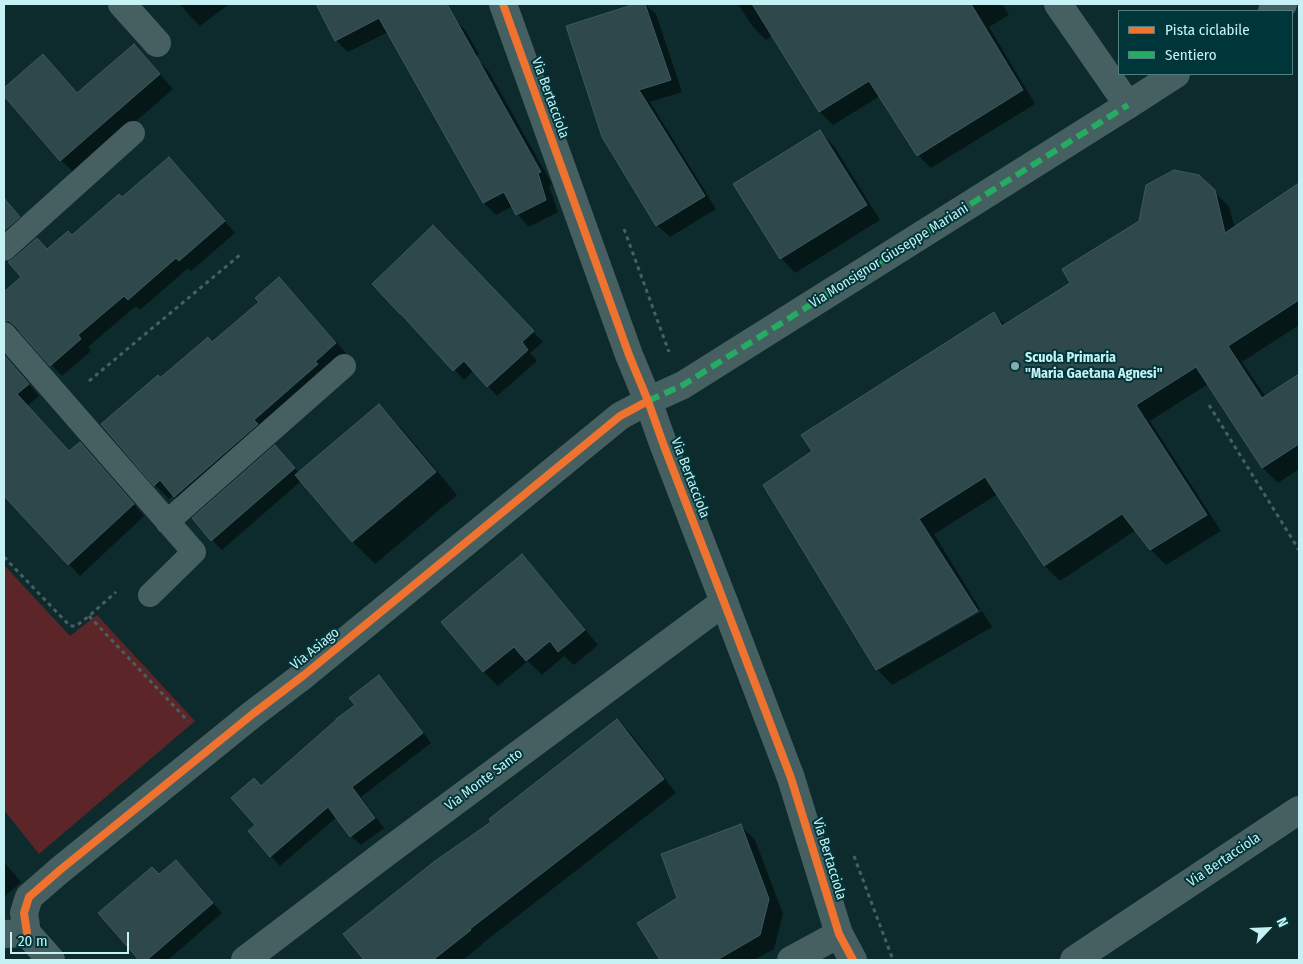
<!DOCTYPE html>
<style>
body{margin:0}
#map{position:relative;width:1303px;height:964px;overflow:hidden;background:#0d2b2d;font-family:"Fira Sans Condensed",sans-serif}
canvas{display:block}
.frame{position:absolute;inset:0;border:5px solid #c6f1f4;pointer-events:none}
.legend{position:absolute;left:1118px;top:10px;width:175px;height:65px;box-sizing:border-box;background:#00363a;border:1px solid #4f8184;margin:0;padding:6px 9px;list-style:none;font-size:15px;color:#c6f1f4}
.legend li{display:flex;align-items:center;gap:10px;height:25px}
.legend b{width:25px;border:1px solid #4f8184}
.north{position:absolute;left:1243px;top:904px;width:50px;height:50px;-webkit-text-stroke:4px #00363a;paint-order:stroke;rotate:65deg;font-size:14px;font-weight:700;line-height:20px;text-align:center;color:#c6f1f4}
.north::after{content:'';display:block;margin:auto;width:18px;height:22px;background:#c6f1f4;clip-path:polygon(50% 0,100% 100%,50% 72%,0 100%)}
.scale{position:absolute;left:10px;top:932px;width:119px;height:22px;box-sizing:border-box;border:2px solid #c6f1f4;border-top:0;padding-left:6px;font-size:15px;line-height:18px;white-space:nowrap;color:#c6f1f4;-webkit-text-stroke:4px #00363a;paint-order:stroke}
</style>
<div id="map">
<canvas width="1303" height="964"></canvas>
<div class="frame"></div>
<ul class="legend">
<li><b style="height:6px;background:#ef722f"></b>Pista ciclabile</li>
<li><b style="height:6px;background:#26ab63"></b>Sentiero</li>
</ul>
<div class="north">N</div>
<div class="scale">20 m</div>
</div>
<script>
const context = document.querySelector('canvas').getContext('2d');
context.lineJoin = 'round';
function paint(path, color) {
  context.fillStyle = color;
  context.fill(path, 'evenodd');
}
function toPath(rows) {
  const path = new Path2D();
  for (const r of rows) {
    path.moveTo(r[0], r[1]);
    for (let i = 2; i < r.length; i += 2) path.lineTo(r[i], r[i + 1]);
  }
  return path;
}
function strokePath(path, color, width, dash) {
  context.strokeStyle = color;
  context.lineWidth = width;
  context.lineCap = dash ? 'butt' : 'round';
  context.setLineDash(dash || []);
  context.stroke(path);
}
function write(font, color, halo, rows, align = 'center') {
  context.font = font + ' "Fira Sans Condensed",sans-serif';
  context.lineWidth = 4;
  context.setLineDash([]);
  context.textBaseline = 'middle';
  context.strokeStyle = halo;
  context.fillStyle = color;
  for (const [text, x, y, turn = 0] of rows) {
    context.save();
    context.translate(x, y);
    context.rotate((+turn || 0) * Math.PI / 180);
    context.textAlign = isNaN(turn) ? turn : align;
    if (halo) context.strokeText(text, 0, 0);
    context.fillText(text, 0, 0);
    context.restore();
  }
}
const green = toPath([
 [4,565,70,636,97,615,195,721,39,854,4,810]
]);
const shadow = toPath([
 [180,4,227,4,228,5,200,26,188,14],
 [317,4,422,4,434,28,453,17,465,30,479,54,475,57,488,70,552,184,549,186,558,212,529,227,517,214,513,206,496,215,484,203,388,32,348,52,336,40],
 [639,4,645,4,656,14,682,92,650,102,716,209,670,237,657,225,567,27],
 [738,4,1002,4,1009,15,989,27,1035,104,931,168,918,155,880,96,833,125,820,112,773,35,766,40,753,27],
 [134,46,148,60,173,89,75,174,61,160,4,94,4,90,43,56,57,70,78,94],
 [820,132,834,146,880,220,795,273,781,258,735,184],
 [169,158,180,169,235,233,191,271,188,268,140,310,136,306,88,347,91,351,62,376,21,332,13,331,4,338,4,293,23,277,48,250,72,236,123,199],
 [1199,176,1229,207,1235,228,1294,188,1299,193,1299,325,1242,362,1266,397,1299,375,1299,469,1278,483,1263,468,1208,384,1150,421,1221,531,1166,565,1151,550,1136,530,1060,581,1045,566,998,494,934,534,980,609,879,667,879,670,982,611,992,627,892,685,877,669,764,485,814,452,994,314,1005,325,1072,283,1140,221],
 [4,198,30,228,4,253],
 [442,237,543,342,530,353,537,361,497,396,474,370,464,380,411,323],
 [279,279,293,293,350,358,189,511,174,495,169,499,155,485,160,379,213,343,260,302],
 [4,354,39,396,27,406,70,452,91,455,144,516,80,576,4,494],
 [379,406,401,428,457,495,375,564,353,542,301,481,222,550,212,540,285,456,299,473],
 [522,556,536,570,598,645,574,665,564,656,542,675,528,661,498,686,484,672,443,623],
 [379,677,388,686,431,743,361,797,384,828,361,845,351,836,337,817,280,866,250,832,257,826,261,788,356,705],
 [617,720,631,734,676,793,483,943,483,944,463,960,366,960,345,934,493,822],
 [741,826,755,840,783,914,774,949,754,960,661,960,639,923,679,899],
 [176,861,222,913,168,960,141,960,100,914,160,876],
 [4,862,21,882,4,897]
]);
const building = toPath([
 [316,4,447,4,541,172,538,173,546,200,516,215,504,192,483,203,379,18,335,41,316,4],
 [635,4,645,4,671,80,639,90,705,196,656,226,602,137,566,26,635,4],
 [752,4,971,4,1023,90,917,156,869,81,819,112,752,4],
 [134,44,160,74,60,161,4,96,4,88,43,54,77,93,134,44],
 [820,130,867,205,780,259,733,184,820,130],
 [169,157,225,221,179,261,176,258,128,300,124,296,78,335,81,339,50,366,14,325,9,321,4,321,4,292,21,277,8,262,13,259,37,238,47,249,68,231,72,235,119,194,122,197,169,157],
 [1174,170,1199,175,1215,190,1225,233,1299,183,1299,300,1228,346,1262,398,1299,374,1299,444,1262,468,1196,367,1136,405,1207,515,1150,550,1122,514,1044,566,985,477,919,519,978,611,876,670,763,485,812,451,801,435,994,312,1002,326,1070,283,1062,269,1139,221,1146,185,1174,170],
 [4,198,20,217,4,231,4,198],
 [433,225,534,331,522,342,528,350,487,387,464,361,453,371,401,314,400,314,372,284,433,225],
 [279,277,336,343,315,362,318,364,254,420,258,424,174,497,160,480,154,486,101,424,158,375,160,378,208,337,212,342,259,302,255,298,279,277],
 [4,355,29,384,17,394,69,451,80,442,134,504,68,565,4,496,4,355],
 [379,404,436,472,352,542,295,475,379,404],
 [275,445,295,468,211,541,192,518,275,445],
 [522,554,585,630,558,652,550,641,526,661,514,647,483,672,441,622,522,554],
 [379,675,423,733,352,787,375,818,350,837,328,807,270,857,248,831,255,825,231,798,254,778,261,786,336,720,336,719,355,705,349,698,379,675],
 [617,719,664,779,470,929,471,930,433,960,364,960,343,934,435,861,491,822,489,819,617,719],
 [741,824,769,899,760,935,717,960,660,960,637,923,677,898,661,854,741,824],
 [176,860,213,903,147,960,139,960,98,913,152,867,159,874,176,860]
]);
const path = toPath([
 [624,229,669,352],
 [89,381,241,254],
 [1209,405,1299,550],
 [4,557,70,626,76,626,89,616,116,592],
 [89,616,188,721],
 [854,856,893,960]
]);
const service = toPath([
 [4,249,133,133],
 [4,334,194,552,150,595],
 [167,522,344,366]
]);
const pedestrian = toPath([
 [648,401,683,385,1128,105]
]);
const minor = toPath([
 [122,4,157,43],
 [1058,4,1128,105,1176,74],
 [1272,11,1283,4],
 [27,933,24,913,29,897,60,870,254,713,304,675,620,416,648,401],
 [27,933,51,960],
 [4,934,27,933],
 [245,960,387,852,724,602],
 [791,960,839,934],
 [1074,960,1299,810]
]);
const tertiary = toPath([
 [503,4,629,355,648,401,664,446,724,602,791,778,839,934,853,960]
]);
const quiet = toPath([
 [648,401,683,385,1128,105]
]);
const cycleway = toPath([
 [503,4,629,355,648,401,664,446,724,602,791,778,839,934,853,960],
 [27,933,24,913,29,897,60,870,254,713,304,675,620,416,648,401]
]);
const markers = [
 [1015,366,5,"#85acae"]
];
const streetNames = [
 ["Via Bertacciola",550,98,70],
 ["Via Monsignor Giuseppe Mariani",889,256,-32],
 ["Via Bertacciola",690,478,69],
 ["Via Asiago",315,649,-39],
 ["Via Monte Santo",484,780,-37],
 ["Via Bertacciola",829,859,73],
 ["Via Bertacciola",1224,860,-34]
];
const poiNames = [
 ["Scuola Primaria",1025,358],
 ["\"Maria Gaetana Agnesi\"",1025,374]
];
paint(green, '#5c2527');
paint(shadow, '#0007');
paint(building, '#2e484c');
strokePath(building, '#3d5a60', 1);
strokePath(path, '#475f61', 3, [4, 4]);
strokePath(service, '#466062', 24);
strokePath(pedestrian, '#466062', 28);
strokePath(minor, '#466062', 28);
strokePath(tertiary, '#466062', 28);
strokePath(quiet, '#26ab63', 6, [12, 6]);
strokePath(cycleway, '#ef722f', 8);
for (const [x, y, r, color] of markers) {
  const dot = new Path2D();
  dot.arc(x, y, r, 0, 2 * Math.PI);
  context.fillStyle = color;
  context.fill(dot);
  strokePath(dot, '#00363a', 2);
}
write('14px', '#c6f1f4', '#00363a', streetNames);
write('bold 14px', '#c6f1f4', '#00363a', poiNames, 'left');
</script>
